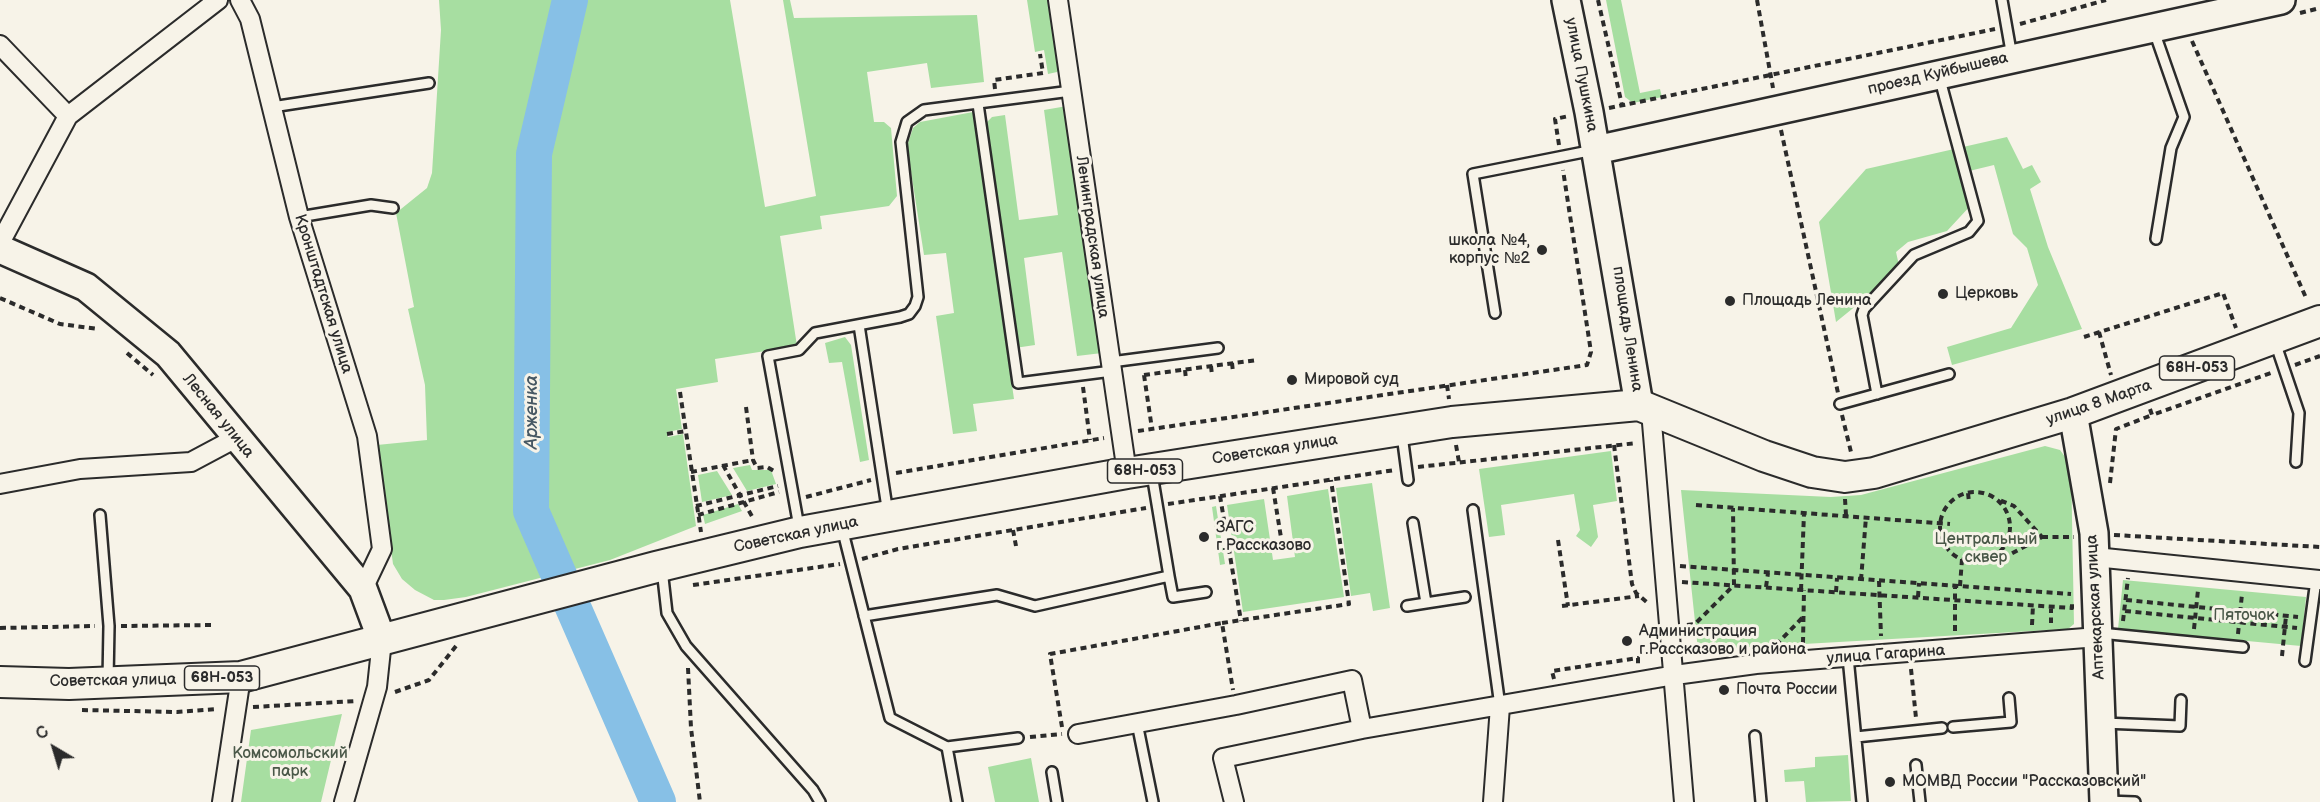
<!DOCTYPE html>
<meta charset="utf-8">
<style>
body{margin:0}
#map{position:relative;width:2320px;height:802px;overflow:hidden;background:#f7f3e8;font-family:"Balsamiq Sans",sans-serif}
canvas{display:block}
.north{position:absolute;left:24px;top:718px;width:60px;height:60px;-webkit-text-stroke:4px #f7f3e8;paint-order:stroke;rotate:322deg;font-size:16px;font-weight:700;line-height:24px;text-align:center;color:#2b2b2b}
.north::after{content:'';display:block;margin:auto;width:21px;height:27px;background:#2b2b2b;clip-path:polygon(50% 0,100% 100%,50% 72%,0 100%)}
</style>
<div id="map">
<canvas width="2320" height="802"></canvas>
<div class="north">С</div>
</div>
<script>
const context = document.querySelector('canvas').getContext('2d');
context.lineJoin = 'round';
function paint(path, color) {
  context.fillStyle = color;
  context.fill(path, 'evenodd');
}
function toPath(rows) {
  const path = new Path2D();
  for (const r of rows) {
    if (r.length === 3) {
      path.moveTo(r[0] + r[2], r[1]);
      path.arc(r[0], r[1], r[2], 0, 2 * Math.PI);
      continue;
    }
    path.moveTo(r[0], r[1]);
    for (let i = 2; i < r.length; i += 2) path.lineTo(r[i], r[i + 1]);
  }
  return path;
}
function strokePath(path, color, width, dash) {
  context.strokeStyle = color;
  context.lineWidth = width;
  context.lineCap = dash ? 'butt' : 'round';
  context.setLineDash(dash || []);
  context.stroke(path);
}
function write(font, color, halo, rows, align = 'center') {
  context.font = font + ' "Balsamiq Sans",sans-serif';
  context.lineWidth = 6;
  context.setLineDash([]);
  context.textBaseline = 'middle';
  context.strokeStyle = halo;
  context.fillStyle = color;
  for (const [text, x, y, turn = 0] of rows) {
    context.save();
    context.translate(x, y);
    context.rotate((+turn || 0) * Math.PI / 180);
    context.textAlign = isNaN(turn) ? turn : align;
    if (halo) context.strokeText(text, 0, 0);
    context.fillText(text, 0, 0);
    context.restore();
  }
}
const green = toPath([
 [439,0,730,0,765,207,816,196,783,0,790,0,794,18,977,15,984,82,931,88,927,63,867,72,874,122,884,122,891,128,897,196,889,206,820,216,822,229,780,236,797,346,715,359,718,382,676,389,682,429,667,432,668,437,683,434,696,526,610,560,466,597,444,600,434,600,415,590,402,579,393,564,377,445,427,440,425,385,408,309,414,307,396,213,427,188,432,173,441,30],
 [1027,0,1051,0,1059,70,1057,72,1048,74,1044,50,1035,52],
 [1606,0,1621,0,1640,93,1660,89,1662,97,1633,103,1625,97],
 [1067,106,1102,353,1077,356,1062,252,1024,258,1035,345,1015,348,986,123,992,117,1005,115,1019,220,1058,215,1044,110],
 [973,112,1014,399,973,404,977,431,953,434,936,316,954,313,946,253,924,255,907,146,913,128,920,122],
 [2007,137,2023,169,2032,165,2041,182,2030,189,2048,247,2082,329,1952,365,1947,347,2011,328,2038,285,2027,248,2013,234,1994,165,1965,172,1972,204,1947,231,1908,242,1896,252,1900,270,1836,322,1819,222,1866,169],
 [845,337,851,345,869,460,860,462,842,362,829,363,825,343],
 [2045,446,2060,450,2071,465,2074,624,2068,629,1698,650,1681,490,1831,497,1861,495],
 [1611,451,1617,501,1593,505,1598,537,1591,547,1576,536,1580,530,1574,494,1501,505,1505,535,1489,537,1479,469],
 [750,465,752,470,771,470,776,484,747,491,733,468],
 [717,471,732,495,702,502,698,475],
 [1372,483,1390,608,1373,611,1370,593,1351,596,1336,488],
 [1328,489,1344,597,1243,612,1227,505,1264,499,1273,560,1295,557,1287,496],
 [738,504,742,511,705,524,703,515],
 [1216,506,1225,564,1220,565,1212,507],
 [2123,580,2306,597,2301,646,2118,629],
 [342,714,321,802,241,802,251,730],
 [1848,755,1851,801,1806,802,1804,781,1785,782,1784,770,1815,767,1815,757],
 [1031,758,1039,802,995,802,988,767]
]);
const river = toPath([
 [570,0,534,154,531,511,658,802]
]);
const path = toPath([
 [1598,0,1622,105],
 [1757,0,1773,88],
 [2300,13,2320,8],
 [2020,24,2106,0],
 [2192,41,2307,300],
 [995,89,994,80,1043,73,1040,54],
 [1609,108,1995,29],
 [1781,130,1838,393],
 [1559,145,1555,119,1569,116],
 [0,298,60,324,98,329],
 [2099,332,2111,375],
 [2084,337,2223,293,2236,328],
 [127,353,153,375],
 [1232,363,1233,372],
 [2295,365,2320,356],
 [1211,366,1212,375],
 [1185,370,1186,379],
 [1144,375,1257,360],
 [1144,375,1152,429],
 [1447,385,1449,399],
 [1083,387,1090,440],
 [680,392,701,532],
 [746,407,753,460,757,468,767,467,774,471],
 [2150,409,2152,415,2271,373],
 [1842,415,1851,452],
 [1138,431,1587,365,1591,352,1563,170],
 [667,434,686,431],
 [1456,445,1459,462],
 [1614,445,1632,584,1636,593,1649,604],
 [723,465,753,518],
 [1418,467,1637,443],
 [691,472,753,460],
 [896,473,1104,438],
 [2110,483,2116,429,2152,415],
 [1273,488,1283,550],
 [1975,527,35],
 [1968,493,1969,502],
 [1220,496,1241,621],
 [806,497,871,480],
 [1845,499,1846,515],
 [1168,504,1395,470],
 [1696,505,1950,524],
 [696,506,778,486],
 [698,515,779,492],
 [1013,530,1016,546],
 [2114,535,2320,547],
 [2042,537,2074,537],
 [1558,540,1568,606],
 [862,559,898,549,1146,508],
 [1992,559,2009,555,2042,537,2014,506,1997,499],
 [1680,566,2071,594],
 [1861,580,1866,517],
 [1879,581,1881,636],
 [1682,582,2072,608,2072,604],
 [693,585,840,564],
 [1960,586,1962,559],
 [1766,587,1768,573],
 [1801,590,1804,513],
 [1836,592,1837,578],
 [1918,597,1919,583],
 [2126,600,2298,617],
 [1562,606,1639,596],
 [2051,607,2051,623],
 [2125,611,2297,628],
 [2123,621,2128,578],
 [1222,623,1349,604,1331,480],
 [1687,625,1695,624,1734,585,1733,508],
 [2032,625,2033,605],
 [121,626,213,625],
 [0,628,95,626],
 [2194,629,2198,590],
 [1955,631,1955,586],
 [2238,634,2242,594],
 [1803,643,1804,590],
 [1776,645,1803,617],
 [2282,656,2286,616],
 [688,668,691,728,700,802],
 [1911,669,1916,718],
 [1554,679,1552,671,1638,658,1638,665],
 [395,692,429,680,456,646],
 [253,707,356,701],
 [82,710,177,712,218,709],
 [1062,727,1050,654,1222,623,1233,690],
 [1030,737,1062,734]
]);
const lane = toPath([
 [2002,0,2012,57],
 [2154,31,2184,117,2171,148,2156,239],
 [978,104,1018,383,1112,371],
 [272,107,429,83],
 [299,217,371,205,393,208],
 [1495,313,1473,174,1594,150],
 [859,325,888,514],
 [2275,342,2299,413,2296,462],
 [1111,362,1218,348],
 [1877,394,1862,315,1864,309,1914,255,1969,232,1978,221,1939,76],
 [1840,404,1949,374],
 [1402,435,1408,480],
 [1473,510,1500,706],
 [100,515,109,626,108,680],
 [799,527,768,356,799,350,815,333,900,317,909,314,915,306,918,297,901,142,907,122,924,110,1071,91],
 [842,528,890,718,947,747,957,802],
 [662,569,667,613,686,646,813,790,820,802],
 [1169,576,1173,597,1206,592],
 [1426,603,1465,597],
 [1407,606,1426,603,1413,523],
 [864,616,997,595,1035,606,1169,576,1152,474],
 [2100,633,2243,647],
 [1848,657,1862,802],
 [2305,661,2316,580],
 [1137,723,1153,802],
 [2103,723,2180,726,2181,700],
 [1953,727,2011,722,2009,698],
 [1755,736,1761,802],
 [1856,737,1942,728],
 [947,747,1018,738],
 [1916,765,1920,802],
 [1052,772,1057,802],
 [2106,801,2135,802]
]);
const street = toPath([
 [240,0,250,19,299,217,367,436,382,549,363,589],
 [1058,0,1127,473],
 [0,45,68,116],
 [0,243,68,116,218,0],
 [1651,411,1684,802],
 [0,484,80,469,191,462,236,438],
 [2095,557,2320,580],
 [1078,734,1236,705,1352,680,1362,729,1675,675,1756,664,2098,637],
 [222,802,241,677],
 [344,802,377,687,382,640],
 [1234,802,1223,758,1362,729],
 [1493,802,1500,706]
]);
const secondary = toPath([
 [1566,0,1589,112,1639,405],
 [1596,150,2281,0],
 [0,249,86,287,168,354,363,589,382,640],
 [2073,413,2094,533,2104,802]
]);
const primary = toPath([
 [0,682,69,684,241,677,656,567,800,532,1127,473,1452,422,1639,405,1764,456,1812,472,1845,477,1874,473,2073,413,2320,321]
]);
const markers = [
 [1542,250,6,"#2b2b2b"],
 [1943,294,6,"#2b2b2b"],
 [1730,301,6,"#2b2b2b"],
 [1292,380,6,"#2b2b2b"],
 [1204,537,6,"#2b2b2b"],
 [1627,641,6,"#2b2b2b"],
 [1724,690,6,"#2b2b2b"],
 [1890,782,6,"#2b2b2b"]
];
const shields = [
 [2197,368,75],
 [1145,471,75],
 [222,678,75]
];
const shieldNames = [
 ["68Н-053",2197,368],
 ["68Н-053",1145,471],
 ["68Н-053",222,678]
];
const streetNames = [
 ["проезд Куйбышева",1938,74,-13],
 ["улица Пушкина",1581,75,79],
 ["Ленинградская улица",1092,237,82],
 ["Кронштадтская улица",323,294,73],
 ["площадь Ленина",1627,329,81],
 ["улица 8 Марта",2099,403,-19],
 ["Лесная улица",218,416,51],
 ["Советская улица",1275,450,-9],
 ["Советская улица",796,535,-12],
 ["Аптекарская улица",2096,607,-93],
 ["улица Гагарина",1886,655,-4],
 ["Советская улица",113,681,-1]
];
const poiNames = [
 ["школа №4,",1530,241,"right"],
 ["корпус №2",1530,259,"right"],
 ["Церковь",1955,294],
 ["Площадь Ленина",1742,301],
 ["Мировой суд",1304,380],
 ["ЗАГС",1216,528],
 ["г.Рассказово",1216,546],
 ["Администрация",1639,632],
 ["г.Рассказово и района",1639,650],
 ["Почта России",1736,690],
 ["МОМВД России \"Рассказовский\"",1902,782]
];
const parkNames = [
 ["Центральный",1986,540],
 ["сквер",1986,558],
 ["Пяточок",2244,616],
 ["Комсомольский",290,754],
 ["парк",290,772]
];
const waterNames = [
 ["Арженка",532,412,-90]
];
paint(green, '#a7dea1');
strokePath(river, '#87c0e6', 36);
strokePath(lane, '#2b2b2b', 14);
strokePath(street, '#2b2b2b', 22);
strokePath(secondary, '#2b2b2b', 32);
strokePath(primary, '#2b2b2b', 34);
strokePath(path, '#2b2b2b', 4, [6, 4.5]);
strokePath(lane, '#f7f3e8', 9);
strokePath(street, '#f7f3e8', 18);
strokePath(secondary, '#f7f3e8', 27);
strokePath(primary, '#f7f3e8', 30);
for (const [x, y, r, color] of markers) {
  const dot = new Path2D();
  dot.arc(x, y, r, 0, 2 * Math.PI);
  context.fillStyle = color;
  context.fill(dot);
  strokePath(dot, '#f7f3e8', 2);
}
for (const [x, y, w] of shields) {
  const box = new Path2D();
  box.roundRect(x - w / 2, y - 12, w, 24, 4.5);
  context.fillStyle = '#f7f3e8';
  context.fill(box);
  strokePath(box, '#2b2b2b', 1.5);
}
write('bold 15px', '#2b2b2b', null, shieldNames);
write('16px', '#2b2b2b', '#f7f3e8', streetNames);
write('16px', '#2b2b2b', '#f7f3e8', poiNames, 'left');
write('16px', '#4a5848', '#f7f3e8', parkNames);
write('italic 18px', '#475863', '#f7f3e8', waterNames);
</script>
